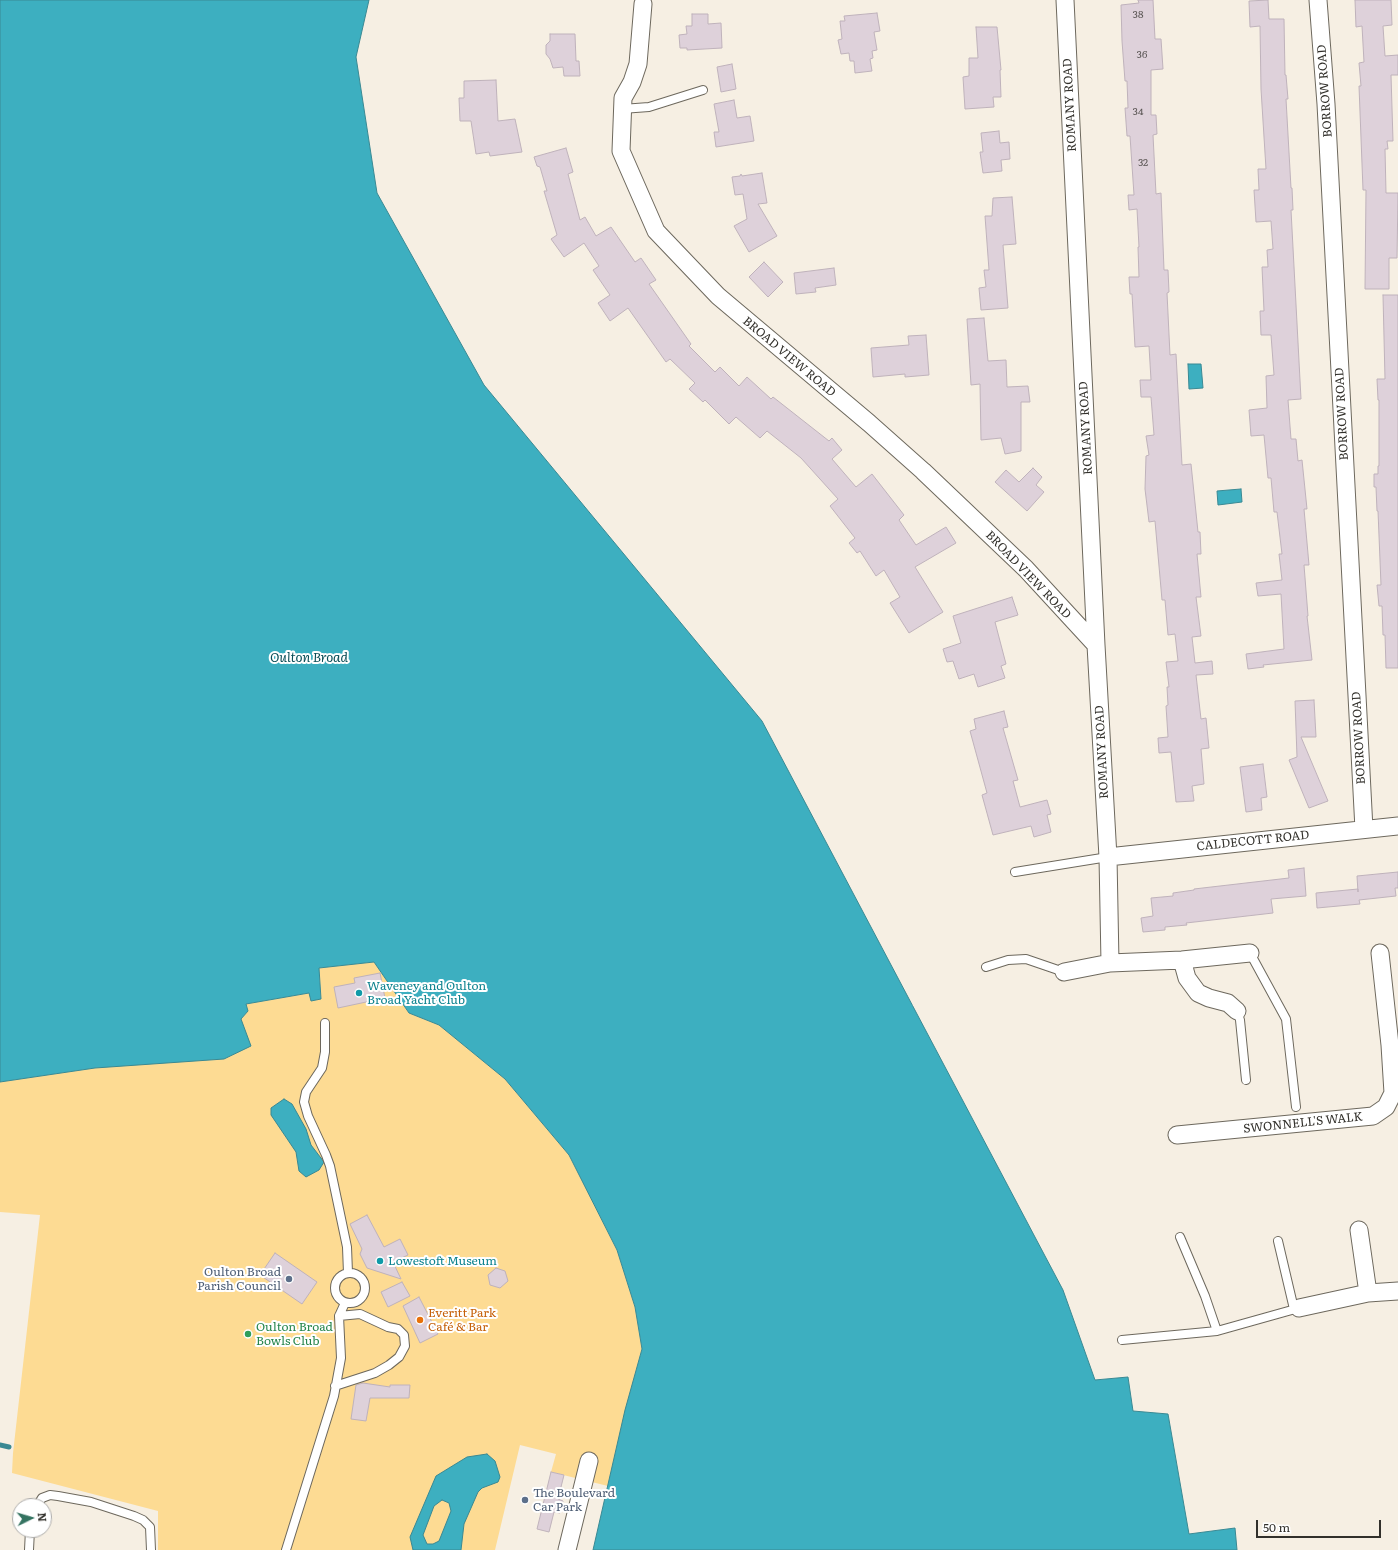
<!DOCTYPE html>
<meta charset="utf-8">
<style>
body{margin:0}
#map{position:relative;width:1398px;height:1550px;overflow:hidden;background:#f6efe3;font-family:Literata,serif}
canvas{display:block}
.north{position:absolute;left:12px;top:1498px;width:40px;height:40px;box-sizing:border-box;background:#fff;border:1px solid #adacaa;border-radius:50%;rotate:85deg;font-size:11px;font-weight:700;line-height:16px;text-align:center;color:#32302b}
.north::after{content:'';display:block;margin:auto;width:14px;height:18px;background:#347361;clip-path:polygon(50% 0,100% 100%,50% 72%,0 100%)}
.scale{position:absolute;left:1256px;top:1520px;width:125px;height:18px;box-sizing:border-box;border:2px solid #32302b;border-top:0;padding-left:5px;font-size:12px;line-height:14px;white-space:nowrap;color:#32302b;-webkit-text-stroke:3px #fff;paint-order:stroke}
</style>
<div id="map">
<canvas width="1398" height="1550"></canvas>
<div class="north">N</div>
<div class="scale">50 m</div>
</div>
<script>
const context = document.querySelector('canvas').getContext('2d');
context.lineJoin = 'round';
function paint(path, color) {
  context.fillStyle = color;
  context.fill(path, 'evenodd');
}
function toPath(rows) {
  const path = new Path2D();
  for (const r of rows) {
    if (r.length === 3) {
      path.moveTo(r[0] + r[2], r[1]);
      path.arc(r[0], r[1], r[2], 0, 2 * Math.PI);
      continue;
    }
    path.moveTo(r[0], r[1]);
    for (let i = 2; i < r.length; i += 2) path.lineTo(r[i], r[i + 1]);
  }
  return path;
}
function strokePath(path, color, width, dash) {
  context.strokeStyle = color;
  context.lineWidth = width;
  context.lineCap = dash ? 'butt' : 'round';
  context.setLineDash(dash || []);
  context.stroke(path);
}
function write(font, color, halo, rows, align = 'center') {
  context.font = font + ' Literata,serif';
  context.lineWidth = 4;
  context.setLineDash([]);
  context.textBaseline = 'middle';
  context.strokeStyle = halo;
  context.fillStyle = color;
  for (const [text, x, y, turn = 0] of rows) {
    context.save();
    context.translate(x, y);
    context.rotate((+turn || 0) * Math.PI / 180);
    context.textAlign = isNaN(turn) ? turn : align;
    if (halo) context.strokeText(text, 0, 0);
    context.fillText(text, 0, 0);
    context.restore();
  }
}
const green = toPath([
 [374,962,409,1013,439,1025,505,1079,569,1155,617,1250,635,1307,642,1349,608,1486,551,1472,556,1454,520,1445,495,1550,158,1550,158,1511,12,1473,13,1453,40,1215,0,1212,0,1082,95,1068,241,1019,248,1011,246,1004,310,993,321,999,319,968]
]);
const water = toPath([
 [0,0,369,0,356,57,377,193,484,385,762,721,1063,1290,1095,1380,1128,1377,1133,1411,1168,1414,1189,1534,1235,1528,1237,1550,593,1550,625,1410,642,1349,635,1307,617,1250,569,1155,505,1079,439,1025,409,1013,374,962,319,968,321,999,311,1001,309,993,246,1004,248,1011,241,1019,251,1046,224,1059,95,1068,0,1082,0,0],
 [1188,364,1201,364,1203,388,1189,389,1188,364],
 [1241,489,1242,502,1218,505,1217,491,1241,489],
 [284,1099,292,1104,306,1129,311,1145,324,1162,319,1170,306,1177,299,1171,296,1152,271,1115,271,1108,284,1099],
 [487,1454,495,1461,500,1477,498,1482,482,1488,478,1492,464,1524,461,1550,413,1550,410,1537,436,1476,467,1457,487,1454],
 [442,1500,449,1503,451,1511,439,1541,433,1544,427,1544,423,1535,434,1506,442,1500]
]);
const stream = toPath([
 [0,1445,9,1447]
]);
const building = toPath([
 [1138,0,1153,0,1155,39,1161,39,1163,69,1151,70,1151,115,1156,115,1157,134,1153,135,1156,194,1161,193,1164,270,1168,270,1169,292,1167,293,1170,355,1176,354,1182,465,1191,464,1198,532,1200,532,1201,554,1197,554,1201,597,1196,597,1201,636,1192,637,1195,663,1212,661,1213,674,1196,675,1201,719,1206,718,1209,748,1201,749,1204,784,1192,786,1194,801,1176,802,1171,752,1159,753,1158,738,1168,737,1166,706,1168,705,1167,687,1169,687,1166,662,1178,661,1175,634,1168,635,1165,600,1162,600,1155,521,1149,522,1145,489,1146,456,1149,455,1146,436,1154,435,1151,397,1141,397,1140,380,1151,380,1149,346,1135,347,1132,294,1130,294,1129,277,1139,277,1138,247,1139,247,1137,209,1129,210,1128,195,1134,195,1130,136,1127,136,1125,108,1128,108,1127,81,1125,81,1122,41,1121,5,1139,3,1138,0],
 [1268,0,1269,19,1284,19,1285,75,1286,75,1288,99,1286,99,1291,188,1292,188,1293,210,1291,210,1301,399,1288,400,1291,439,1296,439,1298,461,1302,460,1307,509,1304,509,1309,565,1304,565,1308,616,1307,616,1312,660,1263,665,1264,667,1248,669,1246,654,1284,649,1281,594,1258,596,1256,583,1282,580,1279,554,1282,554,1277,512,1274,512,1271,478,1268,478,1264,435,1251,436,1249,410,1267,408,1266,376,1274,375,1271,335,1261,335,1260,311,1264,311,1262,267,1268,267,1267,250,1273,249,1271,221,1256,222,1254,190,1259,190,1258,169,1266,169,1261,89,1260,26,1250,27,1249,1,1268,0],
 [1355,0,1391,0,1392,25,1383,26,1385,56,1398,55,1398,75,1391,75,1393,141,1387,141,1388,149,1385,149,1386,193,1398,193,1397,258,1389,258,1389,289,1365,289,1366,190,1363,190,1359,86,1361,86,1359,63,1364,62,1362,26,1356,27,1355,0],
 [877,13,880,31,874,32,877,50,872,51,873,58,870,59,872,71,855,73,854,61,850,61,849,53,841,54,838,40,842,39,840,21,845,21,844,16,877,13],
 [692,14,708,14,708,24,721,23,722,48,687,50,687,48,680,48,679,35,687,34,686,26,692,26,692,14],
 [976,27,997,27,1001,70,1000,70,1001,97,993,97,994,107,965,109,963,77,969,76,969,58,978,58,976,27],
 [550,34,575,34,576,61,579,61,580,76,564,76,563,67,553,68,550,59,546,54,546,45,550,41,550,34],
 [732,64,736,89,721,92,717,67,732,64],
 [496,80,498,121,515,119,522,152,490,156,489,152,476,154,471,121,460,121,459,98,464,98,464,81,496,80],
 [734,100,737,118,750,116,754,141,716,147,714,132,719,132,714,104,734,100],
 [999,131,1000,143,1009,142,1010,159,1001,160,1002,171,983,173,980,152,983,152,981,133,999,131],
 [566,148,573,172,568,174,580,220,585,217,596,236,611,227,635,262,641,258,656,280,649,284,691,344,689,346,715,372,720,367,739,386,747,377,771,399,773,397,829,441,832,438,842,450,832,459,856,487,872,474,904,515,899,520,916,545,946,527,956,543,915,567,943,612,909,633,890,603,900,597,884,570,876,576,860,551,857,553,849,543,855,538,830,506,838,499,801,458,767,431,760,438,736,417,729,424,705,400,703,402,689,389,695,383,670,359,666,362,628,308,610,321,598,303,610,295,593,270,599,266,584,243,564,257,551,239,557,235,544,191,547,191,540,167,537,166,534,157,566,148],
 [762,173,767,203,758,204,777,236,749,252,734,226,747,219,743,194,735,195,732,177,740,176,741,174,742,176,762,173],
 [1012,197,1016,244,1003,245,1008,308,981,310,979,288,986,287,984,270,989,270,985,216,992,216,993,198,1012,197],
 [764,262,783,282,768,297,749,277,764,262],
 [834,268,836,285,815,288,816,292,796,294,794,273,834,268],
 [1383,295,1398,295,1398,668,1386,668,1385,635,1383,635,1382,606,1379,606,1377,585,1381,585,1378,511,1377,511,1376,487,1374,487,1374,474,1378,474,1378,466,1379,466,1379,400,1378,400,1377,379,1385,379,1383,295],
 [984,318,988,361,1006,360,1007,387,1028,386,1030,402,1021,402,1021,451,1005,454,1001,438,981,440,980,384,971,385,967,319,984,318],
 [926,335,929,375,905,377,905,374,873,377,871,348,909,345,908,336,926,335],
 [1033,468,1042,477,1036,485,1044,492,1027,511,995,482,1006,470,1019,482,1033,468],
 [1012,597,1018,615,995,622,1006,664,1001,666,1005,678,978,687,974,674,959,679,953,661,947,662,943,649,961,643,953,616,1012,597],
 [1314,700,1316,737,1301,737,1328,801,1309,808,1289,760,1297,757,1295,701,1314,700],
 [1004,711,1008,727,1003,728,1018,780,1013,781,1020,807,1047,800,1051,814,1047,815,1051,832,1034,837,1031,826,993,835,982,795,987,793,970,731,976,729,974,719,1004,711],
 [1263,764,1267,797,1261,798,1262,810,1246,812,1240,767,1263,764],
 [1304,868,1306,896,1271,899,1273,913,1186,923,1187,925,1165,927,1165,930,1143,932,1141,918,1153,916,1151,898,1173,896,1173,893,1194,890,1194,889,1289,878,1288,870,1304,868],
 [1398,872,1398,888,1395,888,1396,896,1359,900,1360,904,1317,908,1316,893,1358,889,1358,892,1357,876,1398,872],
 [380,973,385,998,338,1008,334,987,355,983,354,978,380,973],
 [367,1215,384,1247,400,1239,408,1255,393,1262,401,1279,367,1268,360,1254,362,1249,350,1224,367,1215],
 [275,1253,317,1282,302,1304,260,1275,275,1253],
 [496,1268,505,1271,508,1281,500,1288,490,1285,488,1275,496,1268],
 [402,1282,410,1296,388,1307,381,1292,402,1282],
 [419,1297,438,1334,420,1343,403,1306,419,1297],
 [363,1383,390,1387,390,1385,410,1385,409,1398,370,1398,366,1421,351,1419,356,1385,363,1383],
 [551,1472,564,1475,558,1499,563,1501,560,1513,554,1512,549,1532,537,1529,551,1472]
]);
const lane = toPath([
 [622,109,649,107,703,90],
 [1015,872,1108,857],
 [1250,953,1286,1019,1296,1107],
 [986,967,1008,960,1026,959,1064,972],
 [1237,1011,1240,1020,1246,1080],
 [325,1023,325,1052,322,1068,306,1092,304,1102,308,1116,326,1155,330,1166,347,1247,348,1273],
 [1180,1237,1205,1296,1217,1331],
 [1278,1241,1294,1309],
 [350,1288,15],
 [1122,1340,1217,1331,1299,1308],
 [335,1386,375,1373,389,1365,399,1357,405,1346,404,1335,398,1329,388,1327,360,1314,339,1316],
 [37,1506,42,1498,50,1495,58,1496,91,1502,134,1516,143,1520,150,1527,151,1550],
 [29,1550,30,1530],
 [286,1550,334,1396,341,1358,339,1316,345,1303]
]);
const street = toPath([
 [1065,0,1096,645,1108,857,1110,963],
 [1318,0,1326,104,1364,829],
 [643,4,638,64,632,82,623,98,621,151,656,231,718,296,869,423,923,471,1026,569,1096,645],
 [1108,857,1398,826],
 [1182,960,1187,978,1198,993,1209,998,1228,1003,1237,1011],
 [1064,972,1110,963,1182,960,1250,953],
 [1177,1135,1373,1116,1386,1107,1393,1093,1390,1045,1380,953],
 [1359,1230,1368,1293],
 [1299,1308,1368,1293,1398,1291],
 [567,1550,589,1461]
]);
const markers = [
 [359,993,4,"#0f9aa8"],
 [380,1261,4,"#0f9aa8"],
 [289,1279,4,"#5c6f8a"],
 [420,1320,4,"#e8710a"],
 [248,1334,4,"#2e9e5b"],
 [525,1500,4,"#5c6f8a"]
];
const numberNames = [
 ["38",1138,15],
 ["36",1142,55],
 ["34",1138,112],
 ["32",1143,163]
];
const streetNames = [
 ["BORROW ROAD",1325,91,-94],
 ["ROMANY ROAD",1070,105,-93],
 ["BROAD VIEW ROAD",789,357,40],
 ["BORROW ROAD",1342,414,-93],
 ["ROMANY ROAD",1086,428,-93],
 ["BROAD VIEW ROAD",1028,575,46],
 ["BORROW ROAD",1359,738,-93],
 ["ROMANY ROAD",1102,752,-93],
 ["CALDECOTT ROAD",1253,841,-6],
 ["SWONNELL'S WALK",1303,1123,-6]
];
const cultureNames = [
 ["Waveney and Oulton",367,986],
 ["Broad Yacht Club",367,1000],
 ["Lowestoft Museum",388,1261]
];
const serviceNames = [
 ["Oulton Broad",281,1272],
 ["Parish Council",281,1286],
 ["The Boulevard",533,1493,"left"],
 ["Car Park",533,1507,"left"]
];
const foodNames = [
 ["Everitt Park",428,1313],
 ["Café & Bar",428,1327]
];
const leisureNames = [
 ["Oulton Broad",256,1327],
 ["Bowls Club",256,1341]
];
const waterNames = [
 ["Oulton Broad",309,658]
];
paint(green, '#fddb93');
paint(water, '#3dafc0');
strokePath(water, '#3a8993', 1);
strokePath(stream, '#3a8993', 5);
paint(building, '#ded1da');
strokePath(building, '#bfb2bb', 1);
strokePath(lane, '#6d685d', 10);
strokePath(street, '#6d685d', 19);
strokePath(lane, '#fff', 8);
strokePath(street, '#fff', 17);
for (const [x, y, r, color] of markers) {
  const dot = new Path2D();
  dot.arc(x, y, r, 0, 2 * Math.PI);
  context.fillStyle = color;
  context.fill(dot);
  strokePath(dot, '#fff', 1.5);
}
write('10px', '#5d5857', null, numberNames);
write('12px', '#32302b', '#fff', streetNames);
write('12px', '#0d838f', '#fff', cultureNames, 'left');
write('12px', '#4e5e75', '#fff', serviceNames, 'right');
write('12px', '#c56008', '#fff', foodNames, 'left');
write('12px', '#27864d', '#fff', leisureNames, 'left');
write('italic 13px', '#084d56', '#fff', waterNames);
</script>
